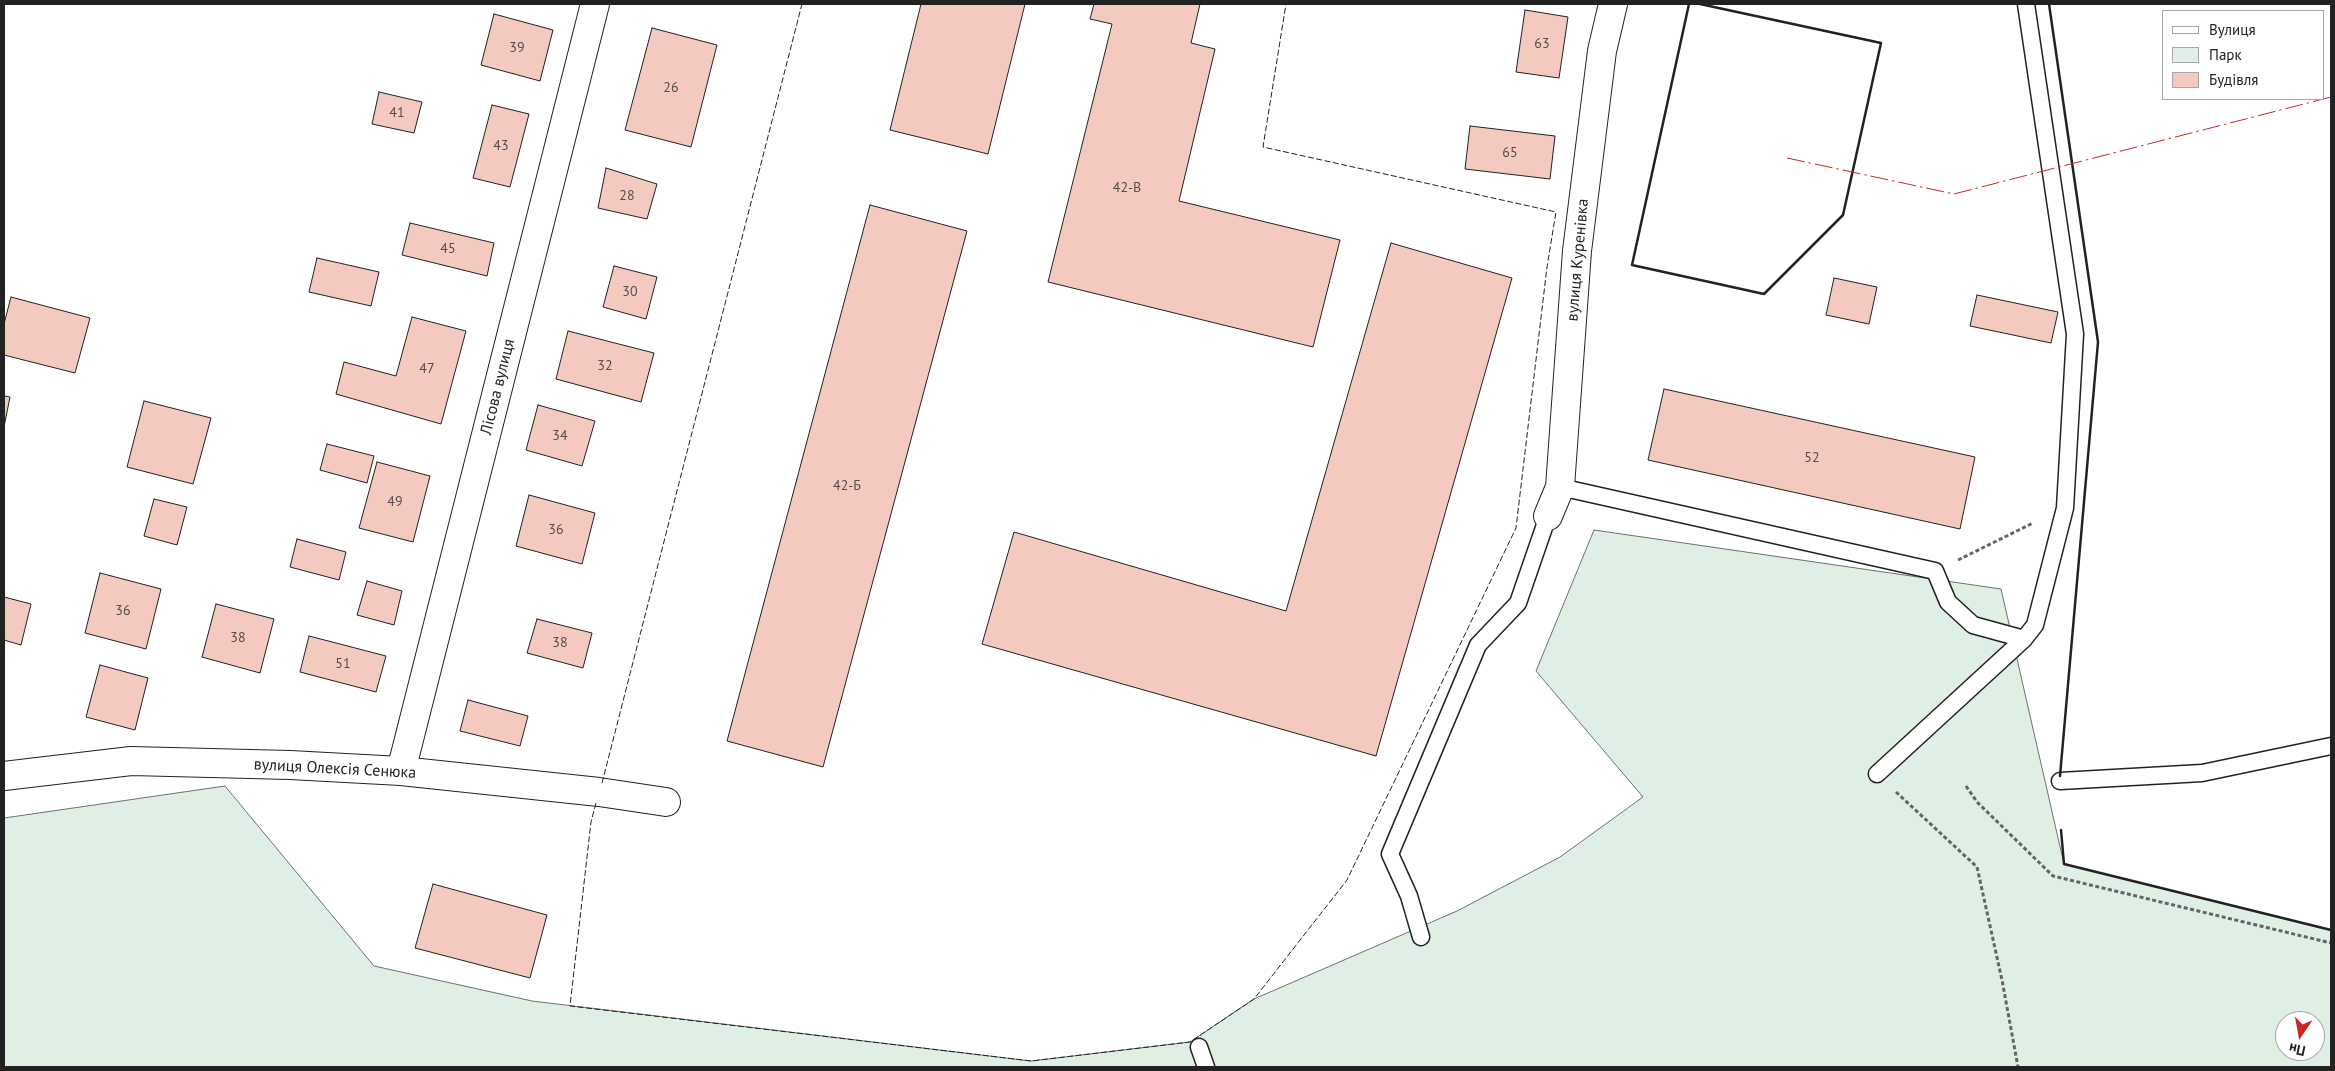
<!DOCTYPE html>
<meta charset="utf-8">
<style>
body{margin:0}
#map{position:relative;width:2335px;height:1071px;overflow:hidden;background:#fff;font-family:"PT Sans",sans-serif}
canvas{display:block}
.frame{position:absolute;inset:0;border:5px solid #222;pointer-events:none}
.legend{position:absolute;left:2162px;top:10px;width:162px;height:90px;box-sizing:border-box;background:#fff;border:1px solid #a7a7a7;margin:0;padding:6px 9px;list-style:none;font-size:15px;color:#222}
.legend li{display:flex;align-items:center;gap:10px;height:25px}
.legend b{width:25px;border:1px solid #a7a7a7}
.north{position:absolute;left:2275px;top:1011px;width:50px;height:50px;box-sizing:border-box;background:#fff;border:1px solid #a7a7a7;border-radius:50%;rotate:192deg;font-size:14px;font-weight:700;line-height:20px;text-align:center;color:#222}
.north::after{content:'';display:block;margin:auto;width:18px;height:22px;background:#c62828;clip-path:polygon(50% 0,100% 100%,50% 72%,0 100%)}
</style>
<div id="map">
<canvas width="2335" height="1071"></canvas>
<div class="frame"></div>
<ul class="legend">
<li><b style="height:6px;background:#fff"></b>Вулиця</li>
<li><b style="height:14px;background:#e0efe3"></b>Парк</li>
<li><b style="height:14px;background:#f3c9c0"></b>Будівля</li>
</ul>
<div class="north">Пн</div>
</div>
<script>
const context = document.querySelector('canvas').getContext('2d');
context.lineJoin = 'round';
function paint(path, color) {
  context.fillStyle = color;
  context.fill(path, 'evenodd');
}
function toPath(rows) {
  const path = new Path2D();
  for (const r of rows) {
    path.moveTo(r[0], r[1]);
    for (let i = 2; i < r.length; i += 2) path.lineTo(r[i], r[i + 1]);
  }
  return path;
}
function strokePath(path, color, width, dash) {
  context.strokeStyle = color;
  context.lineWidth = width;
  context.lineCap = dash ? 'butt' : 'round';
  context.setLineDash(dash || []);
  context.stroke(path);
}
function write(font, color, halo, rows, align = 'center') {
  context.font = font + ' "PT Sans",sans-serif';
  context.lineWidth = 4;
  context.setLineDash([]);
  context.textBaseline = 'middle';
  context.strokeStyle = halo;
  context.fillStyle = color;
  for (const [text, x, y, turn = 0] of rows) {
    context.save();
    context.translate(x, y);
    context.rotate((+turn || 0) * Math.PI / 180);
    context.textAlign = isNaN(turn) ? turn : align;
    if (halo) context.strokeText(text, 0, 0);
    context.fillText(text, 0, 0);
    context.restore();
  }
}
const green = toPath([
 [1594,530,2001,589,2064,864,2331,930,2331,1067,4,1067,4,818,225,786,374,966,532,1001,1031,1061,1190,1042,1254,999,1457,911,1560,857,1643,797,1536,671,1594,530],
 [2285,1021,2315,1021,2315,1051,2285,1051,2285,1021]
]);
const building = toPath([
 [921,4,1025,4,988,154,890,130,921,4],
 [1094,4,1200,4,1191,43,1215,49,1179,201,1340,240,1313,347,1048,282,1112,24,1090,19,1094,4],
 [1525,10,1568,17,1559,78,1516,72,1525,10],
 [494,14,553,30,540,81,481,65,494,14],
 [652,28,717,45,691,147,625,130,652,28],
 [379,92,422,102,414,133,372,124,379,92],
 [492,105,529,114,510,187,473,178,492,105],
 [1470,126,1555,136,1550,179,1465,169,1470,126],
 [606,168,657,184,647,219,598,208,606,168],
 [870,205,967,231,823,767,727,741,870,205],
 [410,223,494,243,487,276,402,255,410,223],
 [1391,243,1512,278,1376,756,982,644,1014,532,1286,611,1391,243],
 [317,258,379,272,371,306,309,292,317,258],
 [614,266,657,277,646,319,603,307,614,266],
 [1834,278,1877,287,1869,324,1826,315,1834,278],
 [1977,295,2058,312,2051,343,1970,326,1977,295],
 [11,297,90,318,75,373,4,355,4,324,11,297],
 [412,317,466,331,441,424,336,394,344,362,396,376,412,317],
 [568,331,654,353,641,402,556,379,568,331],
 [1664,389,1975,457,1960,529,1648,460,1664,389],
 [4,396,10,397,4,427,4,396],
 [144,401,211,418,193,484,127,467,144,401],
 [538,405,595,421,582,466,526,450,538,405],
 [327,444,374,456,367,483,320,470,327,444],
 [377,462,430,476,413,542,359,528,377,462],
 [529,495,595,513,582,564,516,546,529,495],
 [154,499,187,507,177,545,144,536,154,499],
 [297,539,346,552,339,580,290,567,297,539],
 [100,573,161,589,146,649,85,633,100,573],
 [367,581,402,591,394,625,357,615,367,581],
 [4,597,31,604,21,645,4,640,4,597],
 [216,604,274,619,260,673,202,657,216,604],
 [537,619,592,633,583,668,527,653,537,619],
 [309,636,386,656,376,692,300,672,309,636],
 [100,665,148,678,135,730,86,717,100,665],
 [468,700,528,716,520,746,460,731,468,700],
 [433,884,547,915,530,978,415,948,433,884]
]);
const path = toPath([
 [1958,560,2033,523],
 [1966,786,1977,802,2053,876,2331,943],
 [1896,792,1977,867,2002,980,2018,1067]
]);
const service = toPath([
 [1560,487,1935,571,1948,602,1973,625,2024,639],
 [1877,774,2024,639,2035,625,2065,508,2075,334,2026,4],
 [2060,781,2202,773,2331,746],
 [1421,937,1409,896,1390,854,1478,645,1518,603,1548,516],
 [1199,1047,1206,1067]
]);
const minor = toPath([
 [1548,516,1560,487,1577,251,1602,51,1613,4],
 [401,771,595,4],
 [4,776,131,761,290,765,401,771,599,792,666,802]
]);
const fence = toPath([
 [602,783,802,4],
 [596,803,591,822,570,1006,1031,1061,1190,1042,1254,999,1347,880,1516,528,1547,267,1556,212,1263,147,1286,4]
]);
const wall = toPath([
 [1689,4,1632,265,1764,294,1843,215,1881,43,1700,4],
 [2049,4,2098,342,2060,776],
 [2061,830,2064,864,2331,930]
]);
const power = toPath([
 [1787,158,1954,194,2331,97]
]);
const numberNames = [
 ["63",1542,44],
 ["39",517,48],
 ["26",671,88],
 ["41",397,113],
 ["43",501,146],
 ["65",1510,153],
 ["42-В",1127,188],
 ["28",627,196],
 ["45",448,249],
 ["30",630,292],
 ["32",605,366],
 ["47",427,369],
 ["34",560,436],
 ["52",1812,458],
 ["42-Б",847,486],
 ["49",395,502],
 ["36",556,530],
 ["36",123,611],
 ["38",238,638],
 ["38",560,643],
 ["51",343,664]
];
const streetNames = [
 ["вулиця Куренівка",1578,260,-85],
 ["Лісова вулиця",498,387,-76],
 ["вулиця Олексія Сенюка",335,769,3]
];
paint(green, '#e0efe3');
strokePath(green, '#6f6f6f', 1);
paint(building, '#f3c9c0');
strokePath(building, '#222', 1);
strokePath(service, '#222', 19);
strokePath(minor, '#222', 30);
strokePath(path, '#646464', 3, [4, 2.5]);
strokePath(service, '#fff', 16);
strokePath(minor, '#fff', 28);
strokePath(fence, '#222', 1, [6, 2.5]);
strokePath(wall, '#222', 2.5);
strokePath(power, '#c62828', 1, [18, 4, 2.5, 4]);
write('14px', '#564c4a', null, numberNames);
write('16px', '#222', '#fff', streetNames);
</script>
